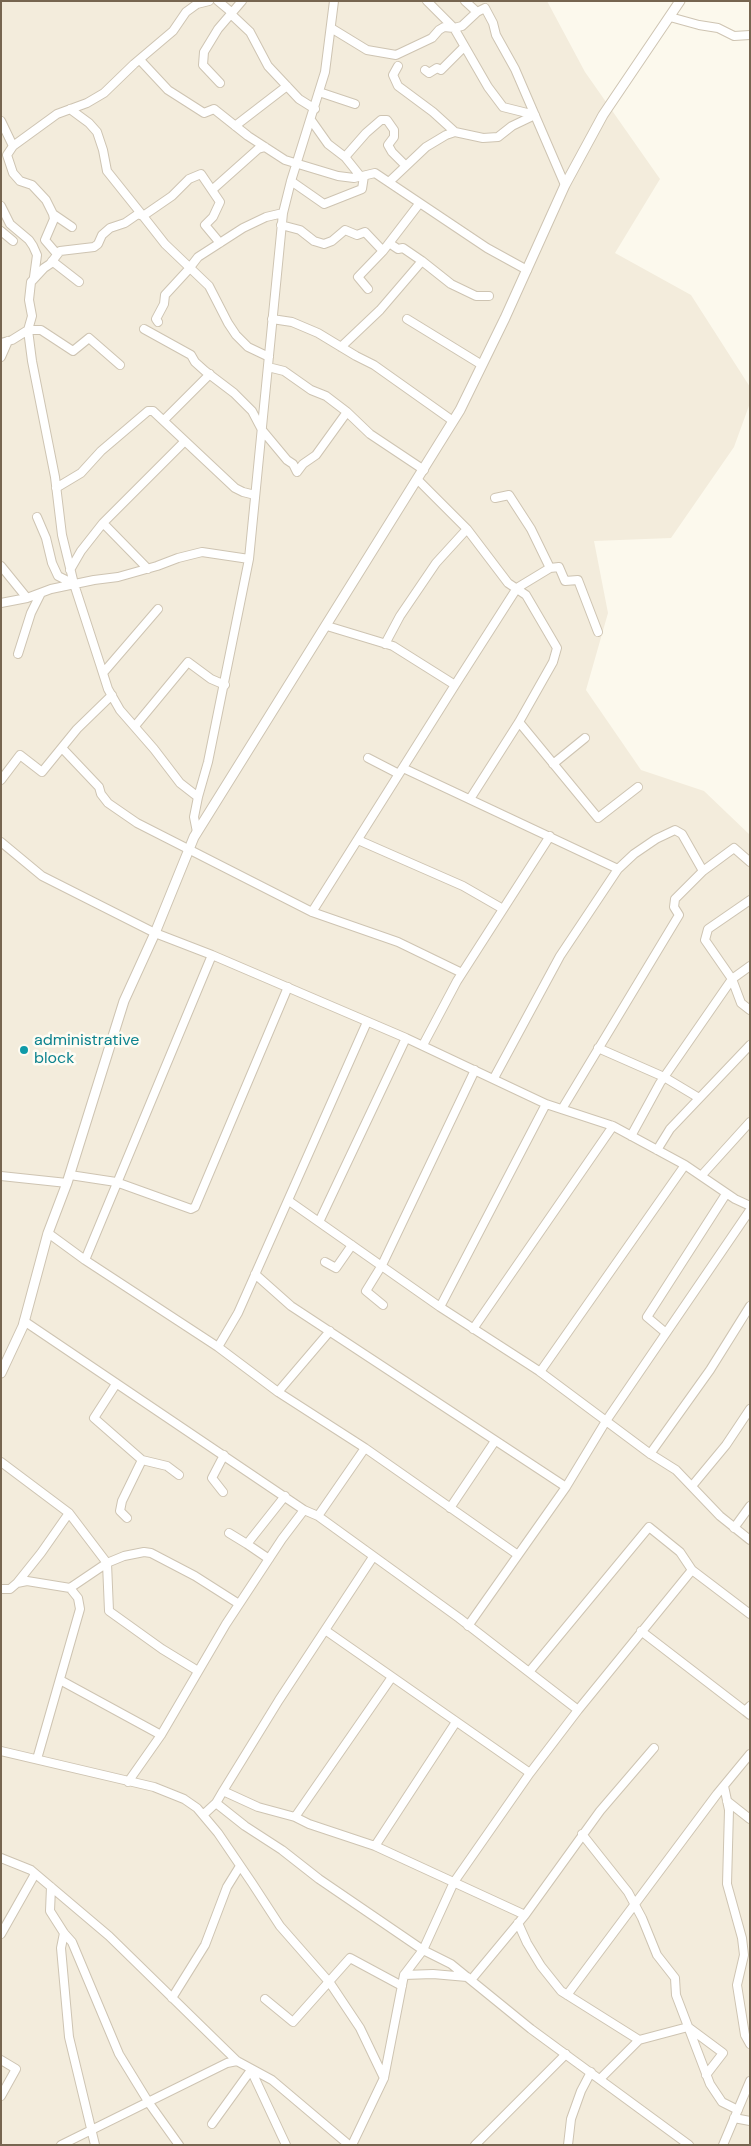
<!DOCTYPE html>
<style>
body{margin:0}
#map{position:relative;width:751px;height:2146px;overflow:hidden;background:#fcf9ed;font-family:"DM Sans",sans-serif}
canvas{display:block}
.frame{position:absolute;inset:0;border:2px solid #766550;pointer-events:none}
</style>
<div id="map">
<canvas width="751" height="2146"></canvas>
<div class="frame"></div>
</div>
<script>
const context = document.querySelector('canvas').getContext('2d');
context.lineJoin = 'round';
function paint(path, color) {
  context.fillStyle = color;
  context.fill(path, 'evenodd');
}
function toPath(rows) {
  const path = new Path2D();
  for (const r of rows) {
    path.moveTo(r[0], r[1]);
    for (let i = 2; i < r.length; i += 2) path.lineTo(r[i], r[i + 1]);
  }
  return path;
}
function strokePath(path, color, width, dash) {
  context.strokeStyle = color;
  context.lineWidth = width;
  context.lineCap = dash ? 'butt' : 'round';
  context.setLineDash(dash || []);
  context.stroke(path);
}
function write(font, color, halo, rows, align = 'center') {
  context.font = font + ' "DM Sans",sans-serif';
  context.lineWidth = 5;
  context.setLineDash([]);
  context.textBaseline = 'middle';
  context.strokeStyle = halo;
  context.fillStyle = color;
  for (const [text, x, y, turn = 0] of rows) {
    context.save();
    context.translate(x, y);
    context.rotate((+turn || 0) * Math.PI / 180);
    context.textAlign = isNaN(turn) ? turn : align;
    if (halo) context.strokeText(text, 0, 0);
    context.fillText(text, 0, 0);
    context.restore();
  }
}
const residential = toPath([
 [1,1,547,1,585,72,660,179,615,253,691,295,750,387,750,403,734,447,671,538,594,541,608,613,586,690,641,770,704,791,750,835,750,2145,1,2145]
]);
const minor = toPath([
 [218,1,230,11,233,16,250,32,268,66,299,99,315,109],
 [465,1,477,12],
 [670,17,699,25,718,28,734,36,750,35],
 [331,28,367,50,396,55,432,38,439,30,444,27,454,28,462,26,477,12,485,8,493,23,496,35,515,69,565,185],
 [140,60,168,90,204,113,214,109,248,136,285,160,338,176,354,178,375,173,487,248,527,270],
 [398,66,393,75,398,86,433,112,455,132],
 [425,70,429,73,437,68,441,70,464,47],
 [220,83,203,65,204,52,218,29,242,1],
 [319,92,355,104],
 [70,109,89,123,97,132,103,150,107,171,143,216,172,196,189,179,201,174,220,202,213,217,205,225,220,243],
 [311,120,328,144,345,157,361,177],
 [1,121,13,146],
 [235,126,287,86],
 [345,157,366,133,381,120,387,120,394,130,394,137,388,145,392,152,406,166],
 [291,181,324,204,362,189,364,176],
 [389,182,426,147,446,135,455,132,483,138,498,137,512,126,535,115,503,107,488,87,454,28,427,1],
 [212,190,258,149,265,147],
 [1,206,10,224,29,240,33,246,37,255,34,277],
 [53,214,72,227],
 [281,225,300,230,314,241,324,244,332,241,345,230,357,235,365,232,383,251,419,204],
 [1,231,13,241],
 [57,254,45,240,54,219,53,214,46,200,32,185,20,181,13,173,7,155,13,146,57,114,87,103,104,93,134,64,173,31,186,12,197,4,209,1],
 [52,261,79,282],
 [422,261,451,284,476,296,489,296],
 [368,289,358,277,383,251],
 [272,319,292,322,318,333,356,356,374,365,453,421],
 [407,319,482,365],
 [158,322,156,319,164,304,165,295,188,270,198,257,243,228,266,217,283,213],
 [144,329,191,355,195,362,205,371,234,393,252,411,262,430,287,460,293,464,297,472,303,464,316,455,347,412,370,434,424,470],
 [1,343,12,340,28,330,41,330,73,351,89,338,120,365],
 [341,347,380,310,422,261,403,248,398,249,389,243],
 [1,357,8,341],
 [268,367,284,371,311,390,326,396,347,412],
 [164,420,210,374],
 [418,480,467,529,508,583,526,595,557,648,553,662,519,722,470,799],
 [56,488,81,473,101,451,148,411,153,411,235,488,243,492,255,495],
 [37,517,46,538,52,563,58,576,74,584],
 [103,523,148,569],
 [1,566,27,598],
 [550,568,559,567,565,581,578,580,598,632],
 [70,570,81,551,103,523,185,441],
 [1,603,27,598,51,589,94,580,118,577,157,566,178,558,202,552,249,559],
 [385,644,400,616,436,563,467,529],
 [18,654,31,613,41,593],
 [103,673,158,609],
 [455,685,517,588,550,568,531,529,509,495,495,498],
 [519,722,598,818,638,787],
 [135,726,188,662,211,679,225,685],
 [62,748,99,787,101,794,108,803,137,823,312,912,398,942,462,973],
 [368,758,399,774],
 [553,764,585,738],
 [403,768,618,869,560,956,494,1078],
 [1,780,20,755,42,772,77,729,112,695],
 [198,797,180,783,154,749,120,710,108,689,100,664,74,584,62,535,55,477,32,361,28,330,32,316,29,300,31,282,44,268,50,264,60,251,94,247,98,244,102,235,110,228,125,223,138,214,143,216,165,244,209,286,228,323,236,335,248,347,269,357],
 [197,832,194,817,198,797,208,762,249,559,283,213,291,181,325,72,334,1],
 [358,840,463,886,503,909],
 [1,842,42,876,155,933,212,955,406,1038,546,1104,613,1126,685,1165,735,1199,750,1206],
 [703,871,734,848,750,862],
 [312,912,455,685,393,646,327,626],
 [750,966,732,979,741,1003,750,1010],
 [423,1045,457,981,550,836],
 [598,1048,664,1077,699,1098],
 [562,1109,679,915,674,907,675,899,703,871,682,834,675,830,656,839,634,854,618,869],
 [631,1136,660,1083,732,979,705,940,708,929,750,900],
 [657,1150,670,1129,750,1045],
 [70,1175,116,1182,191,1209,195,1207,288,987],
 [702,1175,750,1122],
 [1,1176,67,1183],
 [289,1201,440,1307,539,1371,649,1453,676,1470,720,1516,750,1540],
 [319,1222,406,1038],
 [48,1233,85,1260,218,1347,278,1392,365,1448,518,1555],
 [85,1260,212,955],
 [325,1262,336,1268,352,1245],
 [255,1274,291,1306,566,1487],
 [383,1305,366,1291,382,1265,475,1070],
 [440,1307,546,1104],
 [24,1321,304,1510,318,1516,459,1618,578,1710],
 [473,1329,613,1126],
 [666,1333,647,1317,726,1194],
 [218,1347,238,1313,367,1022],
 [540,1372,685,1165],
 [116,1384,94,1418,142,1460,122,1501,120,1511,127,1518],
 [278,1392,330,1331],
 [650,1454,710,1370,750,1306],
 [142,1460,167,1466,179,1475],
 [1,1462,69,1513,107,1563,109,1611,162,1649,198,1671],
 [692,1486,726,1445,750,1409],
 [223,1492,212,1478,224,1455],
 [450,1508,495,1441],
 [318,1516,365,1448],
 [734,1528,750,1506],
 [229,1533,247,1544],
 [269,1559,247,1544,285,1496],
 [17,1583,41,1553,69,1513],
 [1,1589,10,1589,17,1583,27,1581,70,1588,107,1563,124,1556,144,1552,151,1553,195,1576,239,1604],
 [468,1626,566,1487,606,1421,750,1210],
 [325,1630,530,1773,454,1882,423,1950,404,1975,384,2078,352,2145],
 [641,1631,745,1711],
 [529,1672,649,1527,680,1552,692,1570,750,1614],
 [60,1680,161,1735],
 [750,1706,745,1711,750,1715],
 [1,1751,154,1787,184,1799,197,1808,218,1833,252,1883,280,1926,330,1983,360,2028,384,2078],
 [37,1759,80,1609,78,1598,70,1588],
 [530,1773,578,1710,692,1570],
 [128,1782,161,1735,226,1624,282,1539,304,1510],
 [724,1786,729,1810,727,1884,742,1938,744,1955,737,1985,745,2035,750,2044],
 [223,1791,279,1700,373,1557],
 [727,1801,750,1819],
 [216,1803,223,1791,258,1807,295,1817,309,1824,375,1846,525,1915],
 [203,1815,216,1803,245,1826,282,1850,319,1879,423,1950,451,1964,531,2029,689,2145],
 [295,1817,392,1677],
 [582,1834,628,1892,642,1918,657,1955,675,1978,676,1995,710,2084,722,2102,738,2110],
 [375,1846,456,1722],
 [1,1858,31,1870,109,1936,237,2061,272,2080,349,2145],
 [51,1887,50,1911,64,1933,72,1942,119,2054,149,2103,179,2145],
 [518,1923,527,1943,541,1966,561,1991,639,2040,688,2027,723,2053,706,2075],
 [64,1933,61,1948,69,2037,95,2145],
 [1,1934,35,1874],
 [404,1975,433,1974,467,1977],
 [471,1980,525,1915,600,1811,654,1748],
 [567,1995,717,1794,750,1754],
 [172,1998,205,1945,227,1887,240,1866],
 [265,1999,293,2022,350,1958,402,1986],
 [1,2060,16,2069,1,2096],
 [600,2079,639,2040],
 [734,2118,750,2121],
 [212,2124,251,2070,286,2145],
 [61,2145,227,2063,237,2061],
 [475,2145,566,2054],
 [568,2145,571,2119,581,2091,591,2072],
 [723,2145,750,2081]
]);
const tertiary = toPath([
 [1,1373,23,1326,48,1233,67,1183,124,1001,155,933,194,837,460,410,505,318,565,185,603,115,680,1]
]);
const markers = [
 [24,1050,5,"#0f9aa8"]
];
const cultureNames = [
 ["administrative",34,1041],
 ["block",34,1059]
];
paint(residential, '#f3ecdc');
strokePath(minor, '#cec4b2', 10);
strokePath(tertiary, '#cec4b2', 11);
strokePath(minor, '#fff', 8);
strokePath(tertiary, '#fff', 9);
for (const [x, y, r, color] of markers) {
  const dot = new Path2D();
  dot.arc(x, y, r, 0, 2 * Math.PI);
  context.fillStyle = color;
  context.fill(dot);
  strokePath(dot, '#fefcf3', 2);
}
write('16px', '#0d838f', '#fefcf3', cultureNames, 'left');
</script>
